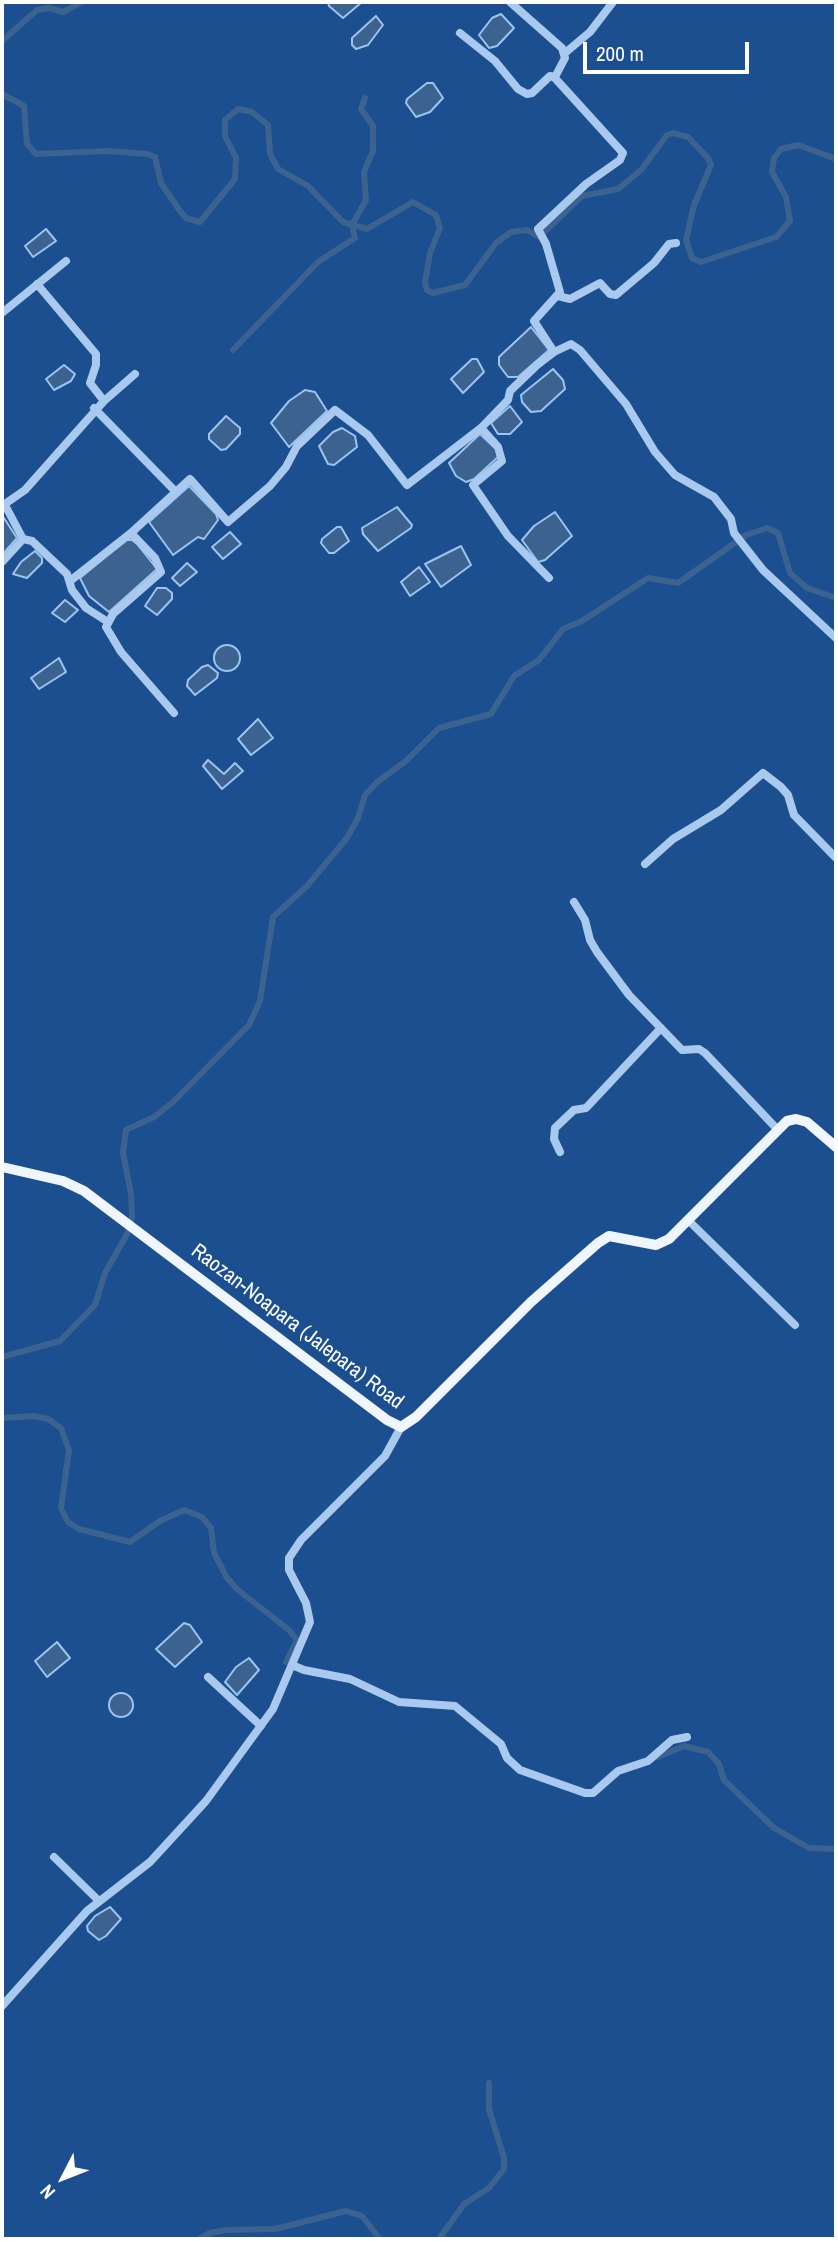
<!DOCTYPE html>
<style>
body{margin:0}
#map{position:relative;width:838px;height:2241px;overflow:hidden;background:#1b4f8f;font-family:"Archivo Narrow",sans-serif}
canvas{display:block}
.frame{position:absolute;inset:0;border:4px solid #fff;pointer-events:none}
.north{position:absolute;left:28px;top:2143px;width:70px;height:70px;-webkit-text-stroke:5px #1b4f8f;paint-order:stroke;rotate:228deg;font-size:19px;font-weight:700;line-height:28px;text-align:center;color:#fff}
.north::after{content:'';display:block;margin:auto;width:24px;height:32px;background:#fff;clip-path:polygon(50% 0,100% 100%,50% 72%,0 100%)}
.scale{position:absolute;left:583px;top:42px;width:166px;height:32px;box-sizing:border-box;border:4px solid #fff;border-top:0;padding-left:9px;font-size:21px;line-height:24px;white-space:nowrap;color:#fff;-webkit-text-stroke:5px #1b4f8f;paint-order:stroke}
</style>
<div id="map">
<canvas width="838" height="2241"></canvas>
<div class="frame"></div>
<div class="north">N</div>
<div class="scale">200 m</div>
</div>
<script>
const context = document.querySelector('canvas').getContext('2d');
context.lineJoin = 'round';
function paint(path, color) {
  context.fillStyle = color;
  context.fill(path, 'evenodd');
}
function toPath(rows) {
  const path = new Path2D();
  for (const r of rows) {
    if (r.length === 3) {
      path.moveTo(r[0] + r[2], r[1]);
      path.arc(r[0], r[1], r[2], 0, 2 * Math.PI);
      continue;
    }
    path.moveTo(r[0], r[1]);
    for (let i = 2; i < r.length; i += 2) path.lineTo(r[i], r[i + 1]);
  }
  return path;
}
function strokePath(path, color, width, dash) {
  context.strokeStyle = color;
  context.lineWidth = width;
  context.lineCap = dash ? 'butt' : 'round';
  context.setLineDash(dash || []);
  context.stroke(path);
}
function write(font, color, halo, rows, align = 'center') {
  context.font = font + ' "Archivo Narrow",sans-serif';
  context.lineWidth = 5;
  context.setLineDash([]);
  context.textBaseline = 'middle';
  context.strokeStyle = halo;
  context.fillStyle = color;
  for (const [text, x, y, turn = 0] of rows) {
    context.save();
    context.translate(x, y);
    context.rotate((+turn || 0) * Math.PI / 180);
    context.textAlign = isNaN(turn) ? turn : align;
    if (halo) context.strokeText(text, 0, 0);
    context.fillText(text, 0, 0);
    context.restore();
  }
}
const water = toPath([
 [328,2,362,2,343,18,329,6,328,2],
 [501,14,514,28,497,46,489,48,479,35,492,18,501,14],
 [376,16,383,25,368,45,356,49,352,45,352,38,376,16],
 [427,83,433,83,443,98,430,112,416,117,406,103,407,99,427,83],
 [46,229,56,241,33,257,25,246,46,229],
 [531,327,549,350,518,377,508,377,499,365,499,357,531,327],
 [472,359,477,359,484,372,463,393,451,379,472,359],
 [64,365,75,374,71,381,54,390,46,379,64,365],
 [553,369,563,380,565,389,541,411,531,412,522,402,521,395,553,369],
 [305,390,315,392,327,411,289,447,271,423,289,401,305,390],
 [510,406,522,422,510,434,498,434,491,423,510,406],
 [226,416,240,428,240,434,226,449,221,450,209,439,209,434,226,416],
 [342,428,355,436,357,447,334,465,328,464,319,446,333,432,342,428],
 [480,434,497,450,498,457,474,479,466,482,456,476,449,463,480,434],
 [189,486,216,514,218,520,204,539,198,537,173,555,149,522,189,486],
 [397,507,412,525,411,528,378,551,363,534,362,528,397,507],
 [555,512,572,536,545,560,538,562,522,540,534,526,555,512],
 [2,515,17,538,2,555,2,515],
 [337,527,341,527,349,541,334,553,329,553,321,543,322,539,337,527],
 [230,532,241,544,223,559,212,547,230,532],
 [126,540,132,540,137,544,157,569,109,612,89,596,80,578,126,540],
 [461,546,471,565,441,587,425,564,461,546],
 [35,551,42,558,42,563,27,578,13,574,21,562,35,551],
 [187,563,197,572,180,586,172,578,187,563],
 [419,567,430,582,410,596,401,582,419,567],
 [157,588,166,588,172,593,172,599,157,615,145,606,157,588],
 [65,600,78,610,65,622,52,613,65,600],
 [227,658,13],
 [59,658,66,672,39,689,31,678,59,658],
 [208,665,218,673,217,678,195,695,187,686,188,680,202,667,208,665],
 [258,719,273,738,251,755,238,739,258,719],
 [208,760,224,774,235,763,243,771,222,789,203,766,208,760],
 [184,1623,190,1625,202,1642,175,1667,156,1649,184,1623],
 [57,1642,70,1658,47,1677,35,1661,57,1642],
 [249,1658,259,1670,237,1695,225,1682,236,1667,249,1658],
 [121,1705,12],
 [110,1907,121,1919,106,1936,99,1940,88,1931,87,1926,95,1916,110,1907]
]);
const canal = toPath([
 [2,41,37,10,49,8,63,12,82,2],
 [2,94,24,106,27,144,36,154,108,151,148,154,155,157,161,183,180,211,186,218,200,222,235,179,236,158,225,136,225,120,238,109,252,112,268,125,270,154,278,169,308,186,343,222,367,229,413,202,436,215,440,228,430,253,425,283,427,290,433,293,465,285,496,243,511,232,527,230,539,237,582,196,618,189,641,170,667,135,673,133,688,137,708,158,711,165,694,205,686,240,692,258,701,262,776,237,790,221,786,197,772,172,774,158,781,149,798,145,836,159],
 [233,350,318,262,355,238,352,225,366,200,364,172,373,151,373,126,361,109,365,98],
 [2,1357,60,1341,95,1305,105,1273,127,1234,132,1217,131,1194,123,1153,126,1130,154,1117,173,1102,249,1025,260,1001,273,917,307,886,347,838,358,818,365,795,377,782,406,761,439,728,491,714,514,676,539,660,563,629,582,621,648,578,678,583,746,535,767,528,778,533,790,573,807,588,836,598],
 [2,1418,34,1416,48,1419,61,1428,69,1450,61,1508,68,1522,79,1529,130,1542,160,1521,184,1510,202,1517,211,1528,214,1553,227,1578,238,1590,289,1630,297,1640,286,1662],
 [658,1757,684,1746,708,1752,719,1764,724,1780,774,1828,809,1848,836,1849],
 [199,2239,210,2233,226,2230,275,2229,346,2211,362,2216,380,2239],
 [439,2239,464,2204,489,2188,504,2169,504,2158,489,2109,489,2083]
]);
const minor = toPath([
 [510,2,562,48,565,58,555,77],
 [460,33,495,61,518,89,527,94,532,93,550,76,554,77,623,153,620,160,586,184,538,229,546,244,560,292,534,321,554,352],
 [565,53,590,32,613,2],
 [37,284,96,354,96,365,90,383,104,401],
 [558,296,570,299,600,283,610,294,616,295,654,263,669,244,676,243],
 [2,313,66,261],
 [94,408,175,491],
 [481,428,498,447,502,461,473,485,508,536,549,578],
 [5,505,23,539],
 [2,506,25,490,104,401,135,374],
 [131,533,155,558,161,572,113,614,106,627,121,652,174,713],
 [2,562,23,539,32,541,67,574,72,590,86,608,108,622],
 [70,581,131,533,190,479,228,522,270,486,286,467,297,446,335,410,368,435,407,485,481,428,508,400,510,391,537,365,554,352,571,344,580,350,626,404,655,452,675,475,714,497,731,519,734,533,763,570,836,638],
 [645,864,673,839,721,810,763,773,781,787,788,795,794,815,836,858],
 [574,902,585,920,590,940,597,952,629,995,682,1050,699,1049,705,1053,778,1130],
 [560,1152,554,1139,555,1128,574,1110,586,1108,661,1028],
 [688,1220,795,1325],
 [292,1665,304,1670,350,1679,399,1702,455,1706,501,1744,507,1758,520,1770,585,1793,593,1793,618,1771,648,1761,672,1740,687,1737],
 [208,1677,261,1726],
 [54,1857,99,1901],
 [2,2006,87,1911,150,1862,206,1801,273,1709,310,1622,306,1603,289,1570,289,1558,301,1540,385,1456,401,1427]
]);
const major = toPath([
 [2,1167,63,1181,84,1191,387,1420,401,1427,416,1417,531,1302,598,1243,609,1236,656,1245,669,1239,787,1121,796,1119,807,1122,836,1147]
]);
const streetNames = [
 ["Raozan-Noapara (Jalepara) Road",297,1327,37]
];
paint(water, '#3c6290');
strokePath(water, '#9cc4f0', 2);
strokePath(canal, '#3c6290', 6);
strokePath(minor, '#a9c9ee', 8);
strokePath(major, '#f0f6ff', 10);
write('21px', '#fff', '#1b4f8f', streetNames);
</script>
